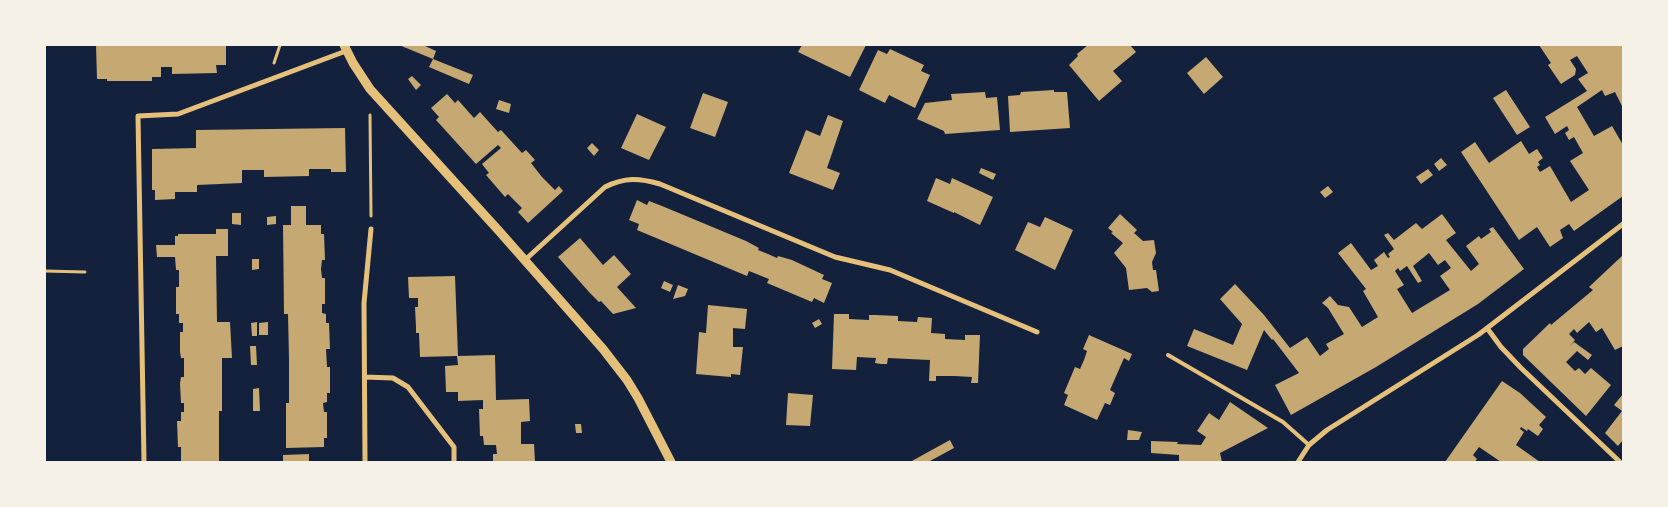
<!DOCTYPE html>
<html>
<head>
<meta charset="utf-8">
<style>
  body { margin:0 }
  #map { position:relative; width:1668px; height:507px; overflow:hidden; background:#14213d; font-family:Quicksand,sans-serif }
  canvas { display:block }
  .frame { position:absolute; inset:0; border:46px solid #f6f1e7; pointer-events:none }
</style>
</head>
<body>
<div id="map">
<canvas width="1668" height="507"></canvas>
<div class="frame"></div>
</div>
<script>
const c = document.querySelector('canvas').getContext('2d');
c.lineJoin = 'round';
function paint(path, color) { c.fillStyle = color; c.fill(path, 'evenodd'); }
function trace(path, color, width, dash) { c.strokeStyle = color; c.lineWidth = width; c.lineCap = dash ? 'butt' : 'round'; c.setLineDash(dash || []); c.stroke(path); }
paint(new Path2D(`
  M96 45H226V65H216L217 73 172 74V67H161V77H152V81H107V79H97Z
  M399 45H423L436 51 433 59Z
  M802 45H866L850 77 798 52Z
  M1088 45H1130L1136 52 1113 71 1122 81 1099 101 1069 65 1078 56 1077 54Z
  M1539 45H1623V108L1615 92 1605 96 1602 90 1577 107 1594 136 1612 126 1623 145V196L1574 231 1569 224 1560 230 1563 238 1550 247 1537 227 1519 240 1461 152 1475 142 1489 163 1521 141 1529 154 1537 149 1543 158 1538 162 1540 165 1537 167 1540 172 1550 166 1571 202 1589 190 1570 161 1583 153 1574 137 1569 140 1565 133 1569 130 1567 126 1555 134 1545 117 1587 91 1578 79 1588 73 1577 56 1570 60 1576 69 1575 75 1561 84 1548 65 1551 63Z
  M890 49 924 65 921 71 930 75 915 108 889 95 885 103 859 90 878 50 887 54Z
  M1206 57 1223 77 1204 94 1187 73Z
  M433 59 473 75 469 84 429 67Z
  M412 76 421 85 416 90 408 79Z
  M1054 90V92H1067L1070 128 1010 132 1008 96 1020 95 1021 92Z
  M1506 90 1530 127 1517 135 1493 98Z
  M985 92 986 98 997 97 1000 130 945 134 944 131 917 119 925 103 952 100 951 94Z
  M703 93 728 102 715 137 690 128Z
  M447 94 455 103 458 100 474 118 480 112 498 132 501 130 522 153 526 150 535 160 531 163 542 177 555 190 559 186 563 191 528 223 518 212 522 208 508 194 505 197 486 175 489 173 482 164 501 148 498 145 476 164 436 120 439 117 431 108Z
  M499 100 511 104 509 113 496 109Z
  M637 114 666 127 649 160 621 148Z
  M828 115 843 121 827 168 840 173 833 190 789 173 806 130 820 136Z
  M345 128 346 172H331V169H309V176L264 177V170H242V183L197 185V192H175V199L155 200V190H152V149L196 148V130Z
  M592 143 599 150 594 156 587 148Z
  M1441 158 1447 165 1439 171 1434 164Z
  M981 168 996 174 993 180 979 173Z
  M1428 169 1433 175 1421 184 1416 177Z
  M936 178 950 184 952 178 993 197 980 225 954 212V213L927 201Z
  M1328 186 1333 192 1325 198 1320 192Z
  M637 200 647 205 649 201 662 206 746 241 759 248 758 250 768 254 777 258 778 256 792 260 824 275 822 279 832 283 824 303 814 298 812 302 767 283 769 279 749 271 747 276 637 230 639 224 629 220Z
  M291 206H306V225H321V234H324L325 260H322L321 269 322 278H325V304H322V313L326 314V323H329L330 349H326L327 367H330V393H327V402L323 403 324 412H327V438H324V447L286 448V403H289V359L288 314H284L283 225H291Z
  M232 213H241V225L232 224Z
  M1120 214 1137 230 1134 233 1143 241 1154 240 1156 253 1152 262 1153 270H1156L1159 291 1152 292 1147 288 1129 290 1126 268 1114 253 1123 243 1111 233 1113 232 1108 228Z
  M1442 214 1456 233 1446 240 1471 271 1479 264 1466 246 1479 236 1481 239 1491 232 1489 229 1493 227 1524 269 1478 304 1376 367 1291 415 1275 385 1299 373 1273 339 1272 340 1264 330 1247 370 1187 346 1194 329 1233 345 1242 324 1220 299 1235 284 1264 315 1290 348 1307 337 1320 356 1329 349 1326 344 1344 334 1328 308 1322 303 1330 296 1338 305 1349 307 1362 327 1378 317 1363 291 1366 289 1338 253 1351 243 1371 270 1378 266 1374 260 1384 252 1388 258 1390 257 1388 254 1394 249 1384 235 1388 233 1394 240 1416 223 1422 229ZM1429 253 1438 265 1445 260 1451 268 1440 276 1450 290 1412 313 1397 289 1404 285 1395 271 1398 268 1400 271 1407 266 1418 283 1422 281 1413 266Z
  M276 216V224L267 225V217Z
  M1045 217 1073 230 1055 270 1015 250 1028 222 1040 227Z
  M216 229H228V256H216L217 322H230L232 358H222V411H219V462H181V447H178L177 421H181V412H184V403H181L180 383 181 377H184V358H181L180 352V332H183V323H179V314H176V287H179V270H176L175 257H157L156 245H175V236H178V234H216Z
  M580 238 603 265 614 255 631 274 617 287 636 308 613 314 601 301 599 302 589 292 558 257Z
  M1623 255V346L1615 350 1602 328 1596 332 1589 322 1577 333 1574 329 1569 334 1575 340 1570 346 1574 342 1592 355 1588 360 1577 351 1566 362 1575 371 1579 368 1585 374 1591 368 1611 385 1586 416 1523 355V349L1550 323 1551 325 1593 290 1589 287Z
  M252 259H259V269L252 270Z
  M455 276 458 356 495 355 496 400 529 399 530 421 521 422V444H534L535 462H493V454H497L496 445H484L483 436H480L479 409H483V400L458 401V392H446L445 366 458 365 457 356 420 357 419 333H416V327L415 307H418V298H409L408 277Z
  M664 281 673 285 670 292 661 288Z
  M678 285 688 289 685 296 673 299Z
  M708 305 747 309 745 329 733 328V347H743L740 375 731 374V377L696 374 699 332 706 333Z
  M834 314H849V319L869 320V315H876L898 316V321L917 322 918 317 932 318 931 333 945 334V339L965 340V335H980L978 383H971L972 377 954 376H936V381H929L930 360 888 358 887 364H881L875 363 876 358 857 357 856 370 832 369Z
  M819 319 822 324 815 328 812 323Z
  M257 322V336H252L251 323Z
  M268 322V335H259V323Z
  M1089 335 1132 354 1129 361 1124 358 1110 390 1115 393 1110 405 1105 403 1097 420 1064 405 1068 395 1064 393 1075 367 1080 369 1084 360 1087 351 1083 349Z
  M250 346H256L257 365H251Z
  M1502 381 1520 393 1546 417 1539 425 1543 429 1538 436 1528 429 1527 431 1521 427 1520 429 1524 432 1516 445 1540 462H1501L1479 447 1473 455 1477 459 1475 462H1445Z
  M259 388 260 411H253V389Z
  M788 393 813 395 810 426 786 425Z
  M1623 394V440L1618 446 1605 433 1622 411 1614 405Z
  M1230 402 1268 428 1220 453 1222 462H1179V455L1151 453V441L1178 442 1177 444 1201 445 1206 437 1197 431 1209 413 1219 420Z
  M575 424H581L582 433H576Z
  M1128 430 1142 432 1139 440H1127Z
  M950 440 954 448 930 461 910 462Z
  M309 454V462H283V455Z`), '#c6a872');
trace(new Path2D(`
  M274 63 280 45
  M370 115 371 216
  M45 271 85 272`), '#e5c07b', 3);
trace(new Path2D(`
  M1168 355 1283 422 1309 445`), '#e5c07b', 4);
trace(new Path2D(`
  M525 260 605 187C625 177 639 178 660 184L835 257 890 270 1037 332
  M1487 328 1501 347 1521 368 1620 462
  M365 377 393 378 408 387 454 447V462
  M144 462 138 116 178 114 346 51
  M365 462 364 303 371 229
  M1298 462 1309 445 1327 430 1478 335 1623 224`), '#e5c07b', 5);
trace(new Path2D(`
  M344 45 353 63 370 89 499 231 603 349 627 380 638 398 671 462`), '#e5c07b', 9);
</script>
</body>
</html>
